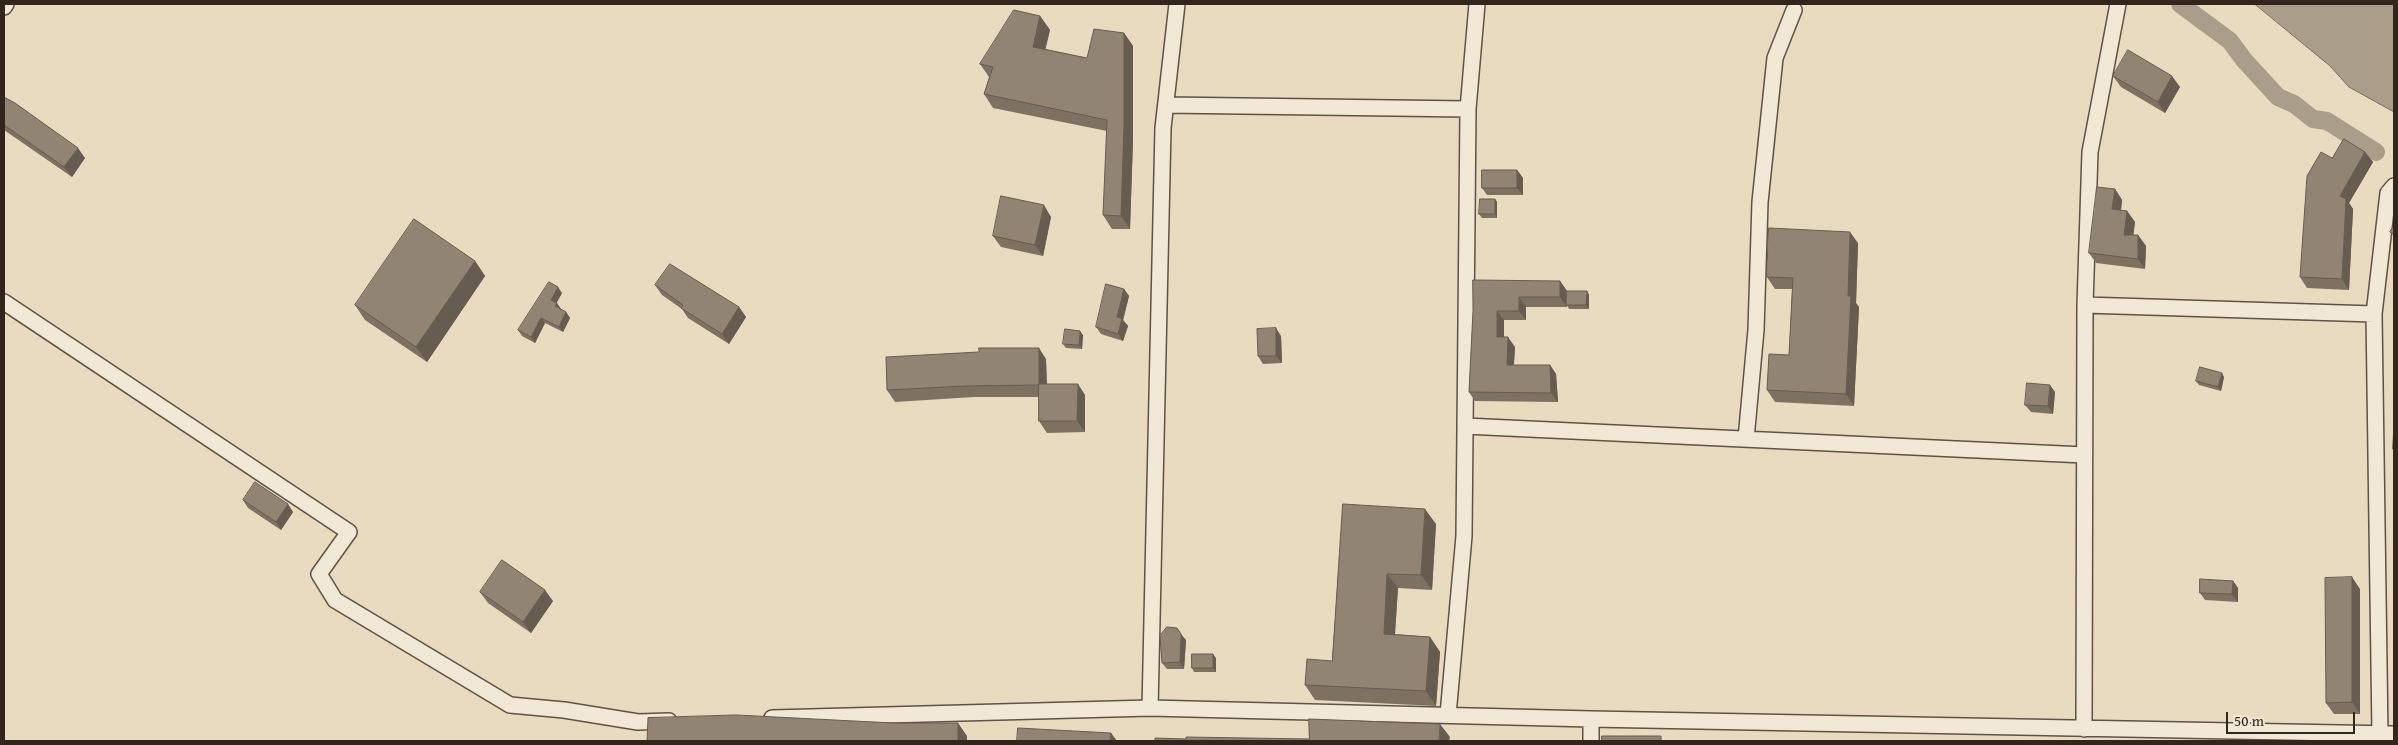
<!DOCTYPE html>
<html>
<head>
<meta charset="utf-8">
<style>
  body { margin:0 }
  #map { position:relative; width:2398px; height:745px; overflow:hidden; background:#e9dbc0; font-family:"Gentium Book Plus",serif }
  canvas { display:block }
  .frame { position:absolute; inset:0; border:5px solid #31251d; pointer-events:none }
  .scale { position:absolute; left:2226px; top:712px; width:129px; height:22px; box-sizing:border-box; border:2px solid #31251d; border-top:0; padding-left:6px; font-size:15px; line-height:18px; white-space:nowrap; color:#31251d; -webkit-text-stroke:4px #f1e8d6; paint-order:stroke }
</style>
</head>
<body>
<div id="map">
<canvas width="2398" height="745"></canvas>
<div class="frame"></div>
<div class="scale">50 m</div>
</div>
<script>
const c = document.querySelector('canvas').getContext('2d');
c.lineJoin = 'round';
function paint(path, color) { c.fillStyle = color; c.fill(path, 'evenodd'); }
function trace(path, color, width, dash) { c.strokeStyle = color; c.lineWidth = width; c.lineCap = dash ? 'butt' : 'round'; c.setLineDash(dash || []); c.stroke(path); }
const water = new Path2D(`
  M2255 4H2394V112L2349 87 2330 66Z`);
paint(water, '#aa9d89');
trace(water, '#7a6d5e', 1);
trace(new Path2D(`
  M2180 4 2230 41 2244 60 2278 97 2294 104 2313 119 2327 121 2376 152`), '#aa9d89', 18);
const minor = new Path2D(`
  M4 7 6 4
  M1166 105 1468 109 1477 4
  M4 302 349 532 319 574 335 600 510 705 564 710 638 722 669 721
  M2085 305 2374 314
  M1465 426 2084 455
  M1746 439 1756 330 1760 202 1775 58 1794 10
  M1150 708 1591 719 2394 734
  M1448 715 1464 536 1468 109
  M772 718 1150 708 1163 128 1177 4
  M1591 719V741
  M2084 729 2085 305 2090 152 2118 4
  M2380 735 2374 314 2388 193 2394 186`);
trace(minor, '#5f5246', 18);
trace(minor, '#f1e8d6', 15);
paint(new Path2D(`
  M1040 16 1050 30 1045 49 1087 58 1124 33 1133 46V139L1130 229H1112L1103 215 1107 131 993 108 984 94 989 77 980 64Z
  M2113 76 2180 87 2165 113 2121 87Z
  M4 97 85 158 72 177 4 130Z
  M2365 152 2373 162 2349 203 2353 209 2349 290 2307 288 2300 277 2332 158Z
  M1517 170 1523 178V195H1487L1482 188Z
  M2115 189 2122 200 2121 210 2127 211 2135 222 2133 235H2138L2146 246 2145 269 2096 263 2089 253Z
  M1495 199 1497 202V218H1482L1479 214Z
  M1051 217 1043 256 1001 247 993 236Z
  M1858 243 1856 303 1859 307 1854 406 1775 402 1767 390 1789 355 1792 289H1775L1767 277Z
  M475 261 485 276 427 362 365 320 355 305Z
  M1560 281 1567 291H1587L1589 295V309H1569L1567 305V307H1526V320H1504V337L1515 347 1514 365H1550L1556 374 1558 402 1475 401 1469 392 1473 311Z
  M655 285 739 307 746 317 729 344 688 318 682 309 662 295Z
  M1124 289 1129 296 1123 320 1128 326 1123 341 1101 334 1096 327Z
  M562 293 556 303 561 309 566 312 570 318 563 332 545 323 535 343 522 336 518 330Z
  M1083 335 1082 349 1066 348 1063 344Z
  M1281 336 1282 363 1263 364 1258 356Z
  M1046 359 1047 384 1085 395V432L1047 433 1039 421V397H974L895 402 887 390Z
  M2224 377 2221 391 2199 385 2196 381Z
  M2055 392 2053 414 2031 412 2025 405Z
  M243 500 293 512 281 530 248 508Z
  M1343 504 1436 524 1432 590 1398 588 1395 634 1430 637 1440 652 1436 706 1315 700 1305 685 1332 661Z
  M2233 581 2238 588V602L2205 600 2200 593Z
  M2360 589V714H2334L2326 703Z
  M480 592 553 601 531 633 488 603Z
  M1186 640 1184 669H1167L1162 663Z
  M1216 658V672H1194L1192 668Z`), '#7d7262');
paint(new Path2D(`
  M1040 16 1050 30 1043 60 1033 47Z
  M1124 33 1133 46V139L1130 229 1121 216Z
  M2172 76 2180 87 2165 113 2158 102Z
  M78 148 85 158 72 177 64 167Z
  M2365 152 2373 162 2349 203 2353 209 2349 290 2342 279 2340 196Z
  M1517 170 1523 178V195L1517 188Z
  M2115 189 2122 200 2120 219 2112 209Z
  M1495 199 1497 202V218L1495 214Z
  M1044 205 1051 217 1043 256 1035 245Z
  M2127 211 2135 222 2132 246 2124 235Z
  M1850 232 1858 243 1856 303 1859 307 1854 406 1846 394 1848 296Z
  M2138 235 2146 246 2145 269 2138 259Z
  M475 261 485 276 427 362 416 347Z
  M1560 281 1567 291V307L1560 297Z
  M558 287 562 293 555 306 551 300Z
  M1124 289 1129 296 1123 320 1128 326 1123 341 1118 334 1117 317Z
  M1587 291 1589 295V309L1586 305Z
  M1519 297 1526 307V320L1519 311Z
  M557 303 561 309 555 306Z
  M739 307 746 317 729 344 722 334Z
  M1497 311 1504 320V346L1497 337Z
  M566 312 570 318 563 332 559 327Z
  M541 318 545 323 535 343 531 337Z
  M1276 328 1281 336 1282 363 1276 356Z
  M1080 331 1083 335 1082 349 1079 345Z
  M1508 337 1515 347 1513 375 1507 365Z
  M1039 348 1046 359 1047 397 1039 385Z
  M1550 365 1556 374 1558 402 1551 393Z
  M2222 373 2224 377 2221 391 2218 387Z
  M1078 384 1085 395V432L1077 421Z
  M2050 385 2055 392 2053 414 2048 406Z
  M288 504 293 512 281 530 276 522Z
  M1425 509 1436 524 1432 590 1421 575Z
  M1387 574 1398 588 1394 648 1384 634Z
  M2352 577 2360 589V714L2352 702Z
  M2233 581 2238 588V602L2232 594Z
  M545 590 553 601 531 633 523 622Z
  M1181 634 1186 640 1184 669 1180 662Z
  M1430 637 1440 652 1436 706 1426 691Z
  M1213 654 1216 658V672L1213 668Z
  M958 723 967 736V741H958Z
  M1440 724 1450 737 1449 741H1439Z
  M1111 733 1117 741H1110Z`), '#665c50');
const building = new Path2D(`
  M1014 10 1040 16 1033 47 1087 58 1094 29 1124 33V126L1121 216 1103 215 1107 120 984 94 993 67 980 64Z
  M2128 50 2172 76 2158 102 2113 76Z
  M4 97 15 103 78 148 64 167 4 125Z
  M2344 139 2365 152 2340 196 2346 199 2342 279 2300 277 2307 176 2321 152 2332 158Z
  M1482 170H1517V188H1482Z
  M2097 187 2115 189 2112 209 2127 211 2124 235H2138V259L2089 253Z
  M1001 196 1044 205 1035 245 993 236Z
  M1480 199H1495V214H1479Z
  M414 219 475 261 416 347 355 305Z
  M2394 226V235L2390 232Z
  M1769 228 1850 232 1848 296H1851L1846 394 1767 390 1769 354 1789 355 1793 278 1767 277Z
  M670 264 739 307 722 334 681 308 683 305 655 285Z
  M1473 280 1560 281V297H1519V311H1497V337H1508L1507 365H1550L1551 393 1469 392 1473 311Z
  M549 282 558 287 551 300 557 303 555 306 566 312 559 327 541 318 531 337 518 330Z
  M1106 284 1124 289 1117 317 1122 319 1118 334 1096 327Z
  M1567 291H1587L1586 305H1566Z
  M1276 328V356H1258L1257 329Z
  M1065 329 1080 331 1079 345 1063 344Z
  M979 348H1039V385L966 386 887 390 886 357 979 352Z
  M2200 367 2222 373 2218 387 2196 381Z
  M2027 383 2050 385 2048 406 2025 405Z
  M1039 384H1078L1077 421H1039Z
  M2394 426V449H2393Z
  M255 482 288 504 276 522 243 500Z
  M1343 504 1425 509 1421 575 1387 574 1384 634 1430 637 1426 691 1305 685 1307 659 1332 661Z
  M502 560 545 590 523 622 480 592Z
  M2352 577V702L2326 703 2325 578Z
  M2200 579 2233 581 2232 594 2200 593Z
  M1167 627 1177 628 1181 634 1180 662 1162 663 1160 636Z
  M1192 654H1213V668H1192Z
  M736 715 893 723H958V741H647L648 718Z
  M1309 719 1440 724 1439 741H1155V738L1186 739V737L1309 739Z
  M1018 728 1111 733 1110 741H1017Z
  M1602 736H1661V741H1602Z`);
paint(building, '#918472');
trace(building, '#665c50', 1);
</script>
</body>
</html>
